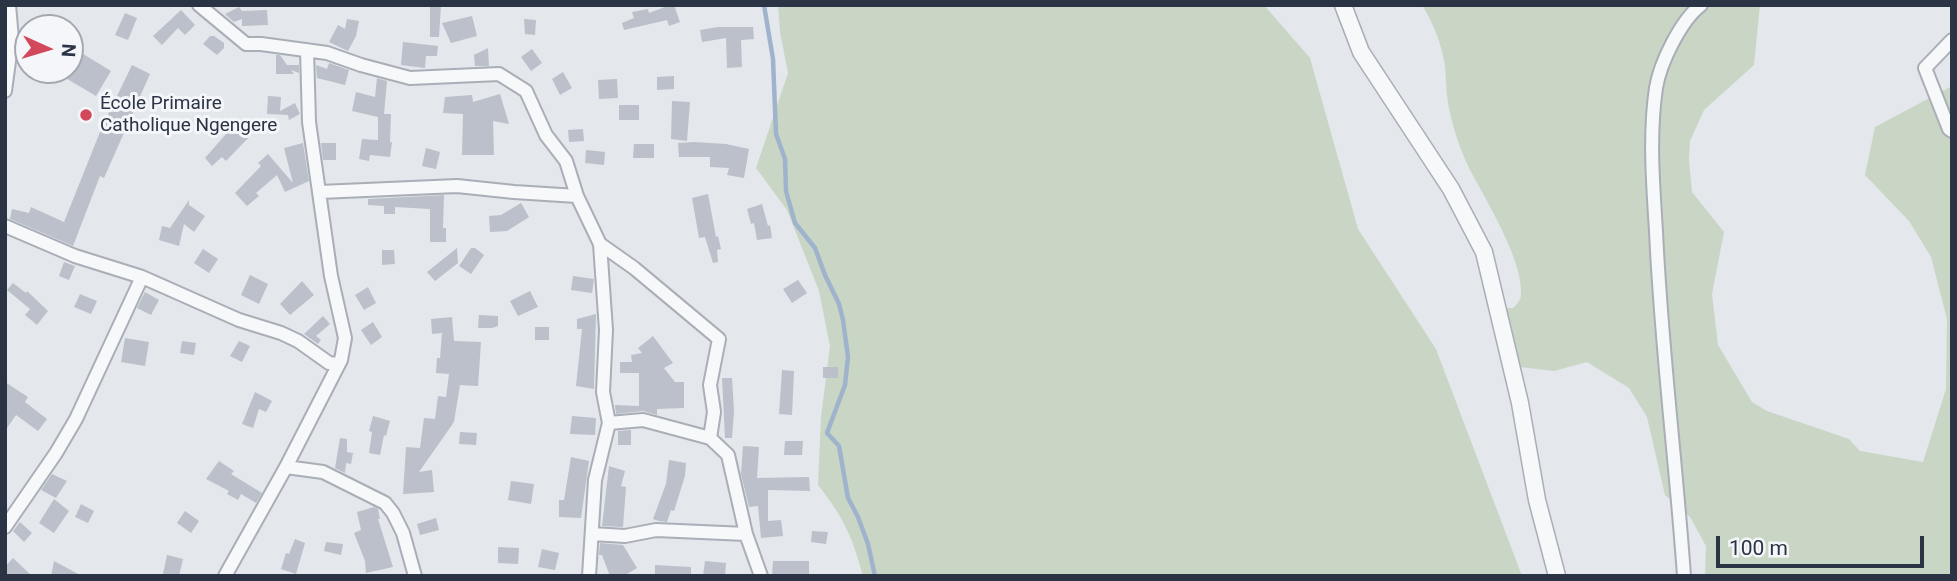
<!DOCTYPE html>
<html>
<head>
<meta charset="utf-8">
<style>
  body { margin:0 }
  #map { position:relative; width:1957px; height:581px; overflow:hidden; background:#e4e7ec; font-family:Roboto,sans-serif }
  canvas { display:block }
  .frame { position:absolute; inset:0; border:7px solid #2b3445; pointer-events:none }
  .north { position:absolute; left:14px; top:14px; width:70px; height:70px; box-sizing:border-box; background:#f4f6f9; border:2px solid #a4a8b1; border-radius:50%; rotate:94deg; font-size:19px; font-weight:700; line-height:28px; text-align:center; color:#2b3445 }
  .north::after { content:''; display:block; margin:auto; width:24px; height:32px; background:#d1495b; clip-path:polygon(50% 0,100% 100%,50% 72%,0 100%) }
  .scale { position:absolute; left:1716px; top:536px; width:208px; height:32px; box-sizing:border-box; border:4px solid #2b3445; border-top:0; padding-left:9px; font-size:21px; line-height:24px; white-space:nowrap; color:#2b3445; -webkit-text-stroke:5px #f4f6f9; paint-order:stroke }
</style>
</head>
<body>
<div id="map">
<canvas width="1957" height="581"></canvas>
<div class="frame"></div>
<div class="north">N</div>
<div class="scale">100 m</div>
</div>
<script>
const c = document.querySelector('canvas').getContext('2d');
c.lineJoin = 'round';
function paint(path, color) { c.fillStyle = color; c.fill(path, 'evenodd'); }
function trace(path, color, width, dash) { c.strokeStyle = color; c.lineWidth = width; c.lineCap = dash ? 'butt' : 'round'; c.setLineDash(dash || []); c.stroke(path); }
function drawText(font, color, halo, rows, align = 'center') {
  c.font = font + ' Roboto,sans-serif'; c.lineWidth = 6; c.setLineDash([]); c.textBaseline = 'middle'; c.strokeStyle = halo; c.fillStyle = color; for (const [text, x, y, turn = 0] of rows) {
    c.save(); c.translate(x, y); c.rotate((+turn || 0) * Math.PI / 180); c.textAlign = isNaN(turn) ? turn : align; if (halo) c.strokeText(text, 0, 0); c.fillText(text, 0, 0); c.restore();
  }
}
paint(new Path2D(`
  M778 5H1264L1310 58 1358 229 1436 349 1522 576H863C852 536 844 518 818 485L821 417 830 346 819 291 787 210 756 168 788 73 780 32Z
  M1422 5H1760L1754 65 1704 110 1690 141 1689 159 1692 192 1724 232 1712 294 1718 345 1752 402 1767 411 1849 439 1860 451 1923 462 1946 389 1947 319 1931 257 1909 221 1865 175 1875 127 1952 86V576H1705L1706 546 1690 517 1665 495 1647 417 1629 388 1587 362 1554 371 1520 367 1504 308H1513C1517 304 1521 300 1521 294 1523 260 1486 200 1470 170 1460 150 1452 125 1448 103 1446 91 1446 78 1445 66 1442 45 1433 22 1422 5Z`), '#c9d6c5');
trace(new Path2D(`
  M764 5 773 59 776 134 785 159 786 191 795 223 815 248 825 275 839 304 843 320 848 357 845 385 827 433 839 446 848 498 858 517 868 544 875 576`), '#9fb4cc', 4.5);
paint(new Path2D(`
  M430 5H441L439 37H430Z
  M670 5H674L680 22 669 26 667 20 624 30 622 23 634 18 632 12 648 9 649 13Z
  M239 7 242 11 267 10 268 25 242 26V19L234 22 225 14Z
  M181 10 195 25 185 35 178 28 162 45 153 36Z
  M125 13 137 18 128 40 115 35Z
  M472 16 477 36 451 43 442 23Z
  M347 19 359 21 356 36 348 51 329 42 338 25 345 29Z
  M524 19 536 20 535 35 525 34Z
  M718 27H753L754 39 741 40 742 67 727 68 726 38 702 42 700 30Z
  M210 36H214L224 43V48L217 55 203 44Z
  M403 42 438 46 437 56H426L425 68 401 65Z
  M70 46 111 71 96 96 52 70H70Z
  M488 48 489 66H475L474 55Z
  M532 49 542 63 531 71 521 57Z
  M276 55H280L287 65H299V73L291 70 294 74H276Z
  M329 63 349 70 345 85 317 78 316 65 327 69Z
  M132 65 150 74 104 178 100 176 73 246 10 219 12 209 29 213 31 207 64 222 102 127Z
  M563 72 572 88 560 95 552 79Z
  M674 76V89L657 90V77Z
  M377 78 387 81 384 114H391L390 142H392L390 157 370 155 369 161 359 159 362 139 378 140V117L352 111 356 92 375 97Z
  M617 79 618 98 599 99 598 80Z
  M500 94 509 124 493 121 494 155H462L463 114 443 113 445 97 472 95 473 102Z
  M268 96 281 97 280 111 295 103 300 114 289 120 288 115 267 114Z
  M672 101 690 102 687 141 671 139Z
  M619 105H639V120H619Z
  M242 121 252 134 226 161 222 157 212 166 205 158 226 134Z
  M583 129 584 141 569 142 568 130Z
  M694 142 726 144 749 149 744 178 727 175 729 168 710 167V157H679L678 143Z
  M303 143 309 181 285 192 277 175 256 193 259 196 247 206 235 193 261 166 258 163 268 154 293 183 284 148Z
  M321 143H336V160H323Z
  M634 144H654V158H633Z
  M426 148 440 152 436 169 422 166Z
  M586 150 605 152 604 165 585 163Z
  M708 194 716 237 718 236 721 249 717 250 718 262 713 263 705 237 699 238 692 198Z
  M444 195 443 228H446V242H430V209L395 207V214H384V206L368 205V199Z
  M189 200V205L205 216 194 232 184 224 179 246 159 240 162 226 170 228Z
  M521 203 529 217 507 231 490 232 489 216 501 215Z
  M762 204 768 226 770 225 772 238 757 240 754 223 751 224 747 209Z
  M457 248 458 263 435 281 427 272Z
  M471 248H475L484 255 471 274 459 266Z
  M203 249 218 259 209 273 194 263Z
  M382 250H394L395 264 382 265Z
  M64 262 75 266 69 280 59 276Z
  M250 275 268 284 259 304 241 295Z
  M573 276 594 279 592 293 571 290Z
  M798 280 807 293 792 303 783 289Z
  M302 281 314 295 290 315 280 304Z
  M13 283 26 293 27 291 48 311 37 325 25 315 30 309 7 290Z
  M368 287 376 303 364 310 355 295Z
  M530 291 538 307 518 316 510 301Z
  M145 292 159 300 151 315 137 308Z
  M80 294 97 301 91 314 74 307Z
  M596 314 594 389 576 386 582 329H577V319Z
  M479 315 498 316V326L492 328H478Z
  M323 316 330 324 316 336 321 340 318 344 304 334Z
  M452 317 454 341 481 342 478 386 460 385 454 422 419 472 432 470 434 492 403 494 406 447 420 448 424 418 435 419 438 396 446 397 449 374 436 373 437 358H440L442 333 432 334 431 319Z
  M373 322 382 337 371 345 361 330Z
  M535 327H549V340H535Z
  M653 336 673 363 664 368 675 382H684V408L657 409V415L643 411 616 414 615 405 639 406V373H620V362H632L631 355 642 353 638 348Z
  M125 338 149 342 145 366 121 362Z
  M182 341 196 343 194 355 180 353Z
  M239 341 250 346 242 362 230 356Z
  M823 367H838V378H823Z
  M782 370 794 371 792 415 779 414Z
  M722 378H732L734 411 732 438H725Z
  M5 382 28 397 25 402 47 419 38 431 16 415 5 431Z
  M255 392 272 401 266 412 259 409 253 428 242 424Z
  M373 416 390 421 386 436 384 435 380 455 369 453 372 432 369 431Z
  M572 416 596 418 595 435 570 434Z
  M631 430V445H618V431Z
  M460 432 477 433 476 445 459 444Z
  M340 438 347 439V452L353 453 351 464 346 463 345 473 335 468Z
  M785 441H803L802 455H784Z
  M743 446 759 447 757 478 809 477 810 491 768 490V521L781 520 783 536 761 538 758 506 749 507 741 474Z
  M571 457 589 461 581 518 559 517V500H564Z
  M669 460 686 463 685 476 674 511 671 510 667 522 659 521 653 519 666 484Z
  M219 461 234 471 231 474 262 493 256 503 241 494 238 500 227 494 229 491 206 479Z
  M609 466 625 471 621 486 626 487 623 527 602 526Z
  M52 474 67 481 56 498 41 490Z
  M511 481 534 484 531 504 508 500Z
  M54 499 69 511 54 533 39 523Z
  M81 504 94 511 88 523 75 517Z
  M374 507 378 509 380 519H378L393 567 366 573 365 561 354 533 361 530 357 512Z
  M185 511 199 521 191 533 177 523Z
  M436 518 439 530 420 535 417 524Z
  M20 522 32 533 24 542 13 531Z
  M812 531 828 532 826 544 811 542Z
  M295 539 305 543 296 574 281 569 286 553 289 554Z
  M326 542 343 544 341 555 324 551Z
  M600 543 623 545 637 568 624 576H610L602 555H599Z
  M498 547 519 548 518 564 498 563Z
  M542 549 559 553 555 570 538 567Z
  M167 555 183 559 179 576 163 574Z
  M13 558 32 576H5V567Z
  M54 561 82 576H51Z
  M705 561 726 563 725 576H703Z
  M773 561H809V576H772Z
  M655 565 691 567V576H655Z`), '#bbc0ca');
const minor = new Path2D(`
  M199 5 246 44H261L327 53 361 65 410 78 499 74 526 91 546 135 566 161 577 196 600 244 634 268 719 339 710 385 714 412 710 438 728 455 746 534 761 576
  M1952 40 1925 68 1949 129 1952 131
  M5 91 12 39 9 5
  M320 192 457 186 514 192 577 196
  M5 226 75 256 142 277 239 320 281 333 298 341 329 363 338 364
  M609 423 643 420 710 438
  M286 467 323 472 385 503 393 513 403 533 415 576
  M5 527 56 453 76 419 142 277
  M592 534 625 536 656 530 746 534
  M225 576 286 467 341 360 345 338 331 276 309 122 307 50
  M589 576 595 480 609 423 603 392 606 330 600 244
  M1684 576C1676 461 1661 346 1656 231 1653 184 1649 135 1656 88 1660 63 1681 20 1701 5`);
const tertiary = new Path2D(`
  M1343 5 1361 52 1451 189 1484 252 1520 403 1537 500 1557 576`);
trace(minor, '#a9aeb7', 16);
trace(tertiary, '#a9aeb7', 19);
trace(minor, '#f7f8fa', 12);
trace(tertiary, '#f7f8fa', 16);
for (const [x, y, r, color] of [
  [86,115,7,"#d1495b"]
]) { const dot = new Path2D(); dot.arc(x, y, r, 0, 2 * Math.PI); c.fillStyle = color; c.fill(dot); trace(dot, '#f4f6f9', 2.5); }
drawText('19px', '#2b3445', '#f4f6f9', [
  ["École Primaire",100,104],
  ["Catholique Ngengere",100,126]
], 'left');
</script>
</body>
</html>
